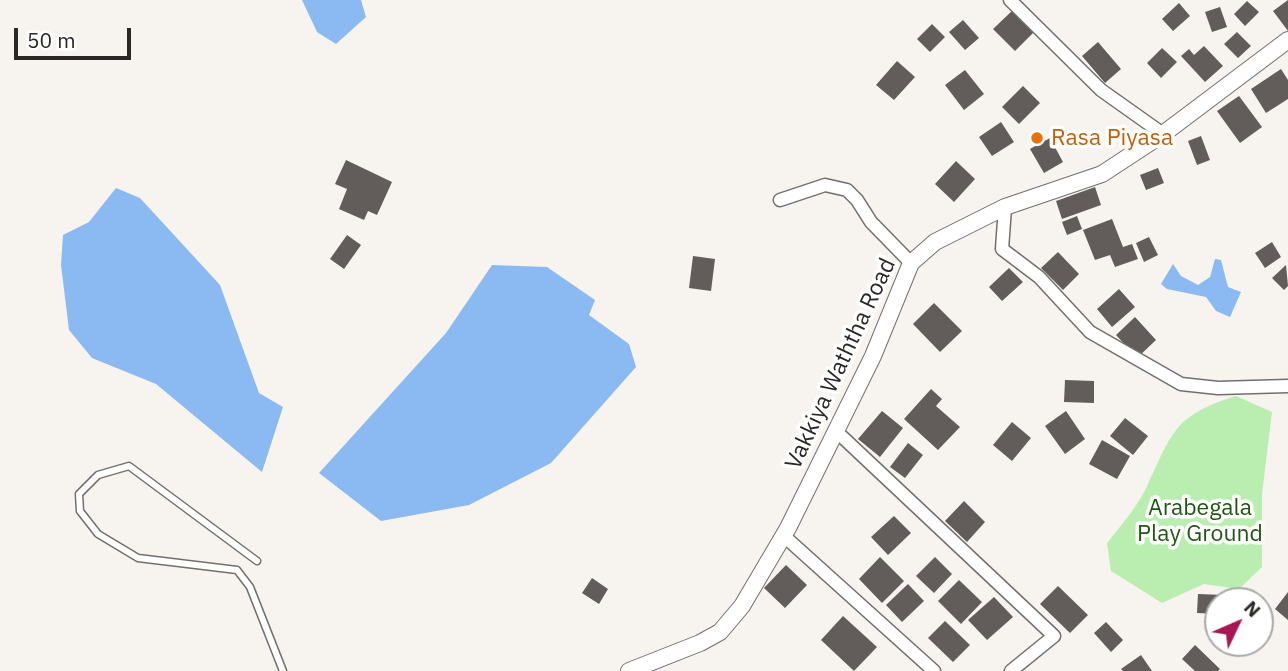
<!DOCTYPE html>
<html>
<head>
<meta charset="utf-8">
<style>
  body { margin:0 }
  #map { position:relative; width:1288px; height:671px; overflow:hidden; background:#f7f3ee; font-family:"IBM Plex Sans",sans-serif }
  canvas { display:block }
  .north { position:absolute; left:1204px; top:587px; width:70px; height:70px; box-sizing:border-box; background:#fff; border:2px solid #a9a9a8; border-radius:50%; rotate:46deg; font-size:19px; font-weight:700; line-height:28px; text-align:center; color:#292826 }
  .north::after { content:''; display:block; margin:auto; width:24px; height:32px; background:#a81753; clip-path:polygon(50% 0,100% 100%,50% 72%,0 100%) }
  .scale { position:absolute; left:14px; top:28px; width:117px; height:32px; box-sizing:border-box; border:4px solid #292826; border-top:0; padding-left:9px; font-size:21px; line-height:24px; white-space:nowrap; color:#292826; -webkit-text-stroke:5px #fff; paint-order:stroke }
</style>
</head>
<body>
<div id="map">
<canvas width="1288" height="671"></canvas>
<div class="north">N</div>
<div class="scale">50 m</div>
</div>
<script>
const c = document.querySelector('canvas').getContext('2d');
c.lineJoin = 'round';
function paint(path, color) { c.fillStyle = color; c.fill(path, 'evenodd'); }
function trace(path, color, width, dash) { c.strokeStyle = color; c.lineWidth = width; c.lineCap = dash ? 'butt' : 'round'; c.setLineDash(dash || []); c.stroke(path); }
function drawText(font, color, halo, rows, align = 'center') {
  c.font = font + ' "IBM Plex Sans",sans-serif'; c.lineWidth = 7; c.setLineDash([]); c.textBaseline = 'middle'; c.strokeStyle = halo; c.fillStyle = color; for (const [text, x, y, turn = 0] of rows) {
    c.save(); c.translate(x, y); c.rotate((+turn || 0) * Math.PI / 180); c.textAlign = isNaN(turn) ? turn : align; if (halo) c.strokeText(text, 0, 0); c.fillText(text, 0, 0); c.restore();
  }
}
paint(new Path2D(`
  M1236 396 1272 412 1262 494V567L1239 589 1204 584 1162 603 1111 571 1107 543C1121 525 1139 505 1148 484 1173 431 1175 415 1236 396Z`), '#baeeb1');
paint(new Path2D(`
  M302 0H361L366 17 336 44 317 32Z
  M116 188 140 198 220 285 259 393 283 407 262 472 156 384 92 358 69 330 61 265 63 235 89 222Z
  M1215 259 1221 260 1228 287 1241 292 1230 317 1216 311 1206 297 1167 289 1161 284 1173 264 1181 276 1198 285 1210 277Z
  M492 265 547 267 595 300 589 315 629 344 636 367 551 463 469 505 381 521 319 473 446 333Z`), '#8abaf1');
paint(new Path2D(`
  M1288 0V31L1273 11Z
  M1247 1 1259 12 1245 26 1234 14Z
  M1179 3 1190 16 1173 31 1162 19Z
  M1220 7 1227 27 1212 32 1205 12Z
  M1013 10 1035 31 1015 51 993 29Z
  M963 20 979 38 965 50 949 32Z
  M932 24 945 37 930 52 917 39Z
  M1237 32 1251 46 1238 58 1224 44Z
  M1098 42 1121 69 1105 83 1082 56Z
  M1204 46 1223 66 1205 82 1181 56 1189 49 1194 55Z
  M1162 48 1177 62 1161 78 1147 63Z
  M897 61 915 77 894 100 876 85Z
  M1281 69 1288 80V99L1266 113 1251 89Z
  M965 70 984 94 964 110 945 85Z
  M1023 86 1040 103 1019 124 1002 107Z
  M1239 96 1262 127 1240 143 1217 111Z
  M1001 122 1014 142 992 156 979 137Z
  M1201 136 1210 160 1197 165 1188 141Z
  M1050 138 1063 162 1044 173 1030 149Z
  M346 160 392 182 377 215 368 211 364 220 339 209 347 189 335 184Z
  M956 161 975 179 954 202 935 184Z
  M1158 168 1164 183 1146 190 1140 175Z
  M1095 187 1101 205 1062 219 1056 201Z
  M1077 216 1082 229 1067 235 1062 222Z
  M1112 219 1123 247 1132 244 1138 259 1115 267 1110 255 1095 260 1083 230Z
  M347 235 361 245 344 269 330 259Z
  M1149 237 1158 255 1144 262 1136 243Z
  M1272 242 1281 257 1265 268 1255 253Z
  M1058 252 1079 274 1063 290 1041 268Z
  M693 256 715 259 711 291 689 288Z
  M1286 265 1288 286 1284 290 1272 278Z
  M1009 268 1023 282 1002 301 989 287Z
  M1119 289 1135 307 1112 327 1097 309Z
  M934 303 962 331 940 352 913 324Z
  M1135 317 1156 340 1137 358 1116 335Z
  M1065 380 1094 381V403L1064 402Z
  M931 389 942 399 936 406 960 427 938 450 904 419Z
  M882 411 903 428 880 457 858 439Z
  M1066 411 1085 439 1065 454 1045 426Z
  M1125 418 1148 436 1133 455 1110 436Z
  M1012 422 1031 438 1012 461 993 445Z
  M1102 440 1130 456 1117 479 1089 464Z
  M908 443 923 455 905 478 890 467Z
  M964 501 985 522 967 542 945 521Z
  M894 516 911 533 888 555 871 537Z
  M880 557 904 581 882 603 859 579Z
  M935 557 952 574 934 593 916 576Z
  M786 565 807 585 785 608 764 588Z
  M592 578 608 589 599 604 582 593Z
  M959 580 982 602 961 624 938 601Z
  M908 584 924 601 902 622 886 605Z
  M1058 586 1088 615 1070 633 1040 604Z
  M1288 592V620L1275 609Z
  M1198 594 1224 595 1223 601H1218V614L1197 613Z
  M994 597 1013 617 987 640 968 620Z
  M843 616 877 647 854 671 821 640Z
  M945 621 970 645 953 662 928 638Z
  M1106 622 1123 640 1111 652 1094 633Z
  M1195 645 1220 669 1218 671H1195L1182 659Z
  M1141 655 1152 671H1123L1121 669Z`), '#625c5b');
const service = new Path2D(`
  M257 561 129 466 98 475 79 494 80 511 98 534 138 558 237 570 250 587 283 671`);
const minor = new Path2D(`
  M1010 0 1101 90 1163 134
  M780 200 825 185 847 190 857 200 871 222 911 263
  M1005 207 1002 249 1039 277 1090 332 1181 384 1218 388 1288 386
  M836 431 1054 636 1011 671
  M784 536 934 671`);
const tertiary = new Path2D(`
  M629 671 700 643 720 632 742 606 788 528 873 356 911 263 935 242 1005 207 1102 174 1163 134 1288 40`);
trace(service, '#73706b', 9);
trace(minor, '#73706b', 15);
trace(tertiary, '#73706b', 18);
trace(service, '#fff', 6);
trace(minor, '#fff', 12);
trace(tertiary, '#fff', 16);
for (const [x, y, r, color] of [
  [1037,138,7,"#e8710a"]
]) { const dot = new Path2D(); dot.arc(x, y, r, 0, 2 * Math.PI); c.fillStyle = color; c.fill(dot); trace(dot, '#fff', 2.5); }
drawText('23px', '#c56008', '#fff', [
  ["Rasa Piyasa",1051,138]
], 'left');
drawText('23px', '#292826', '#fff', [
  ["Vakkiya Waththa Road",841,364,-65]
]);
drawText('23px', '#1d5710', '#fff', [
  ["Arabegala",1200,508],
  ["Play Ground",1200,534]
]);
</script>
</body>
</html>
